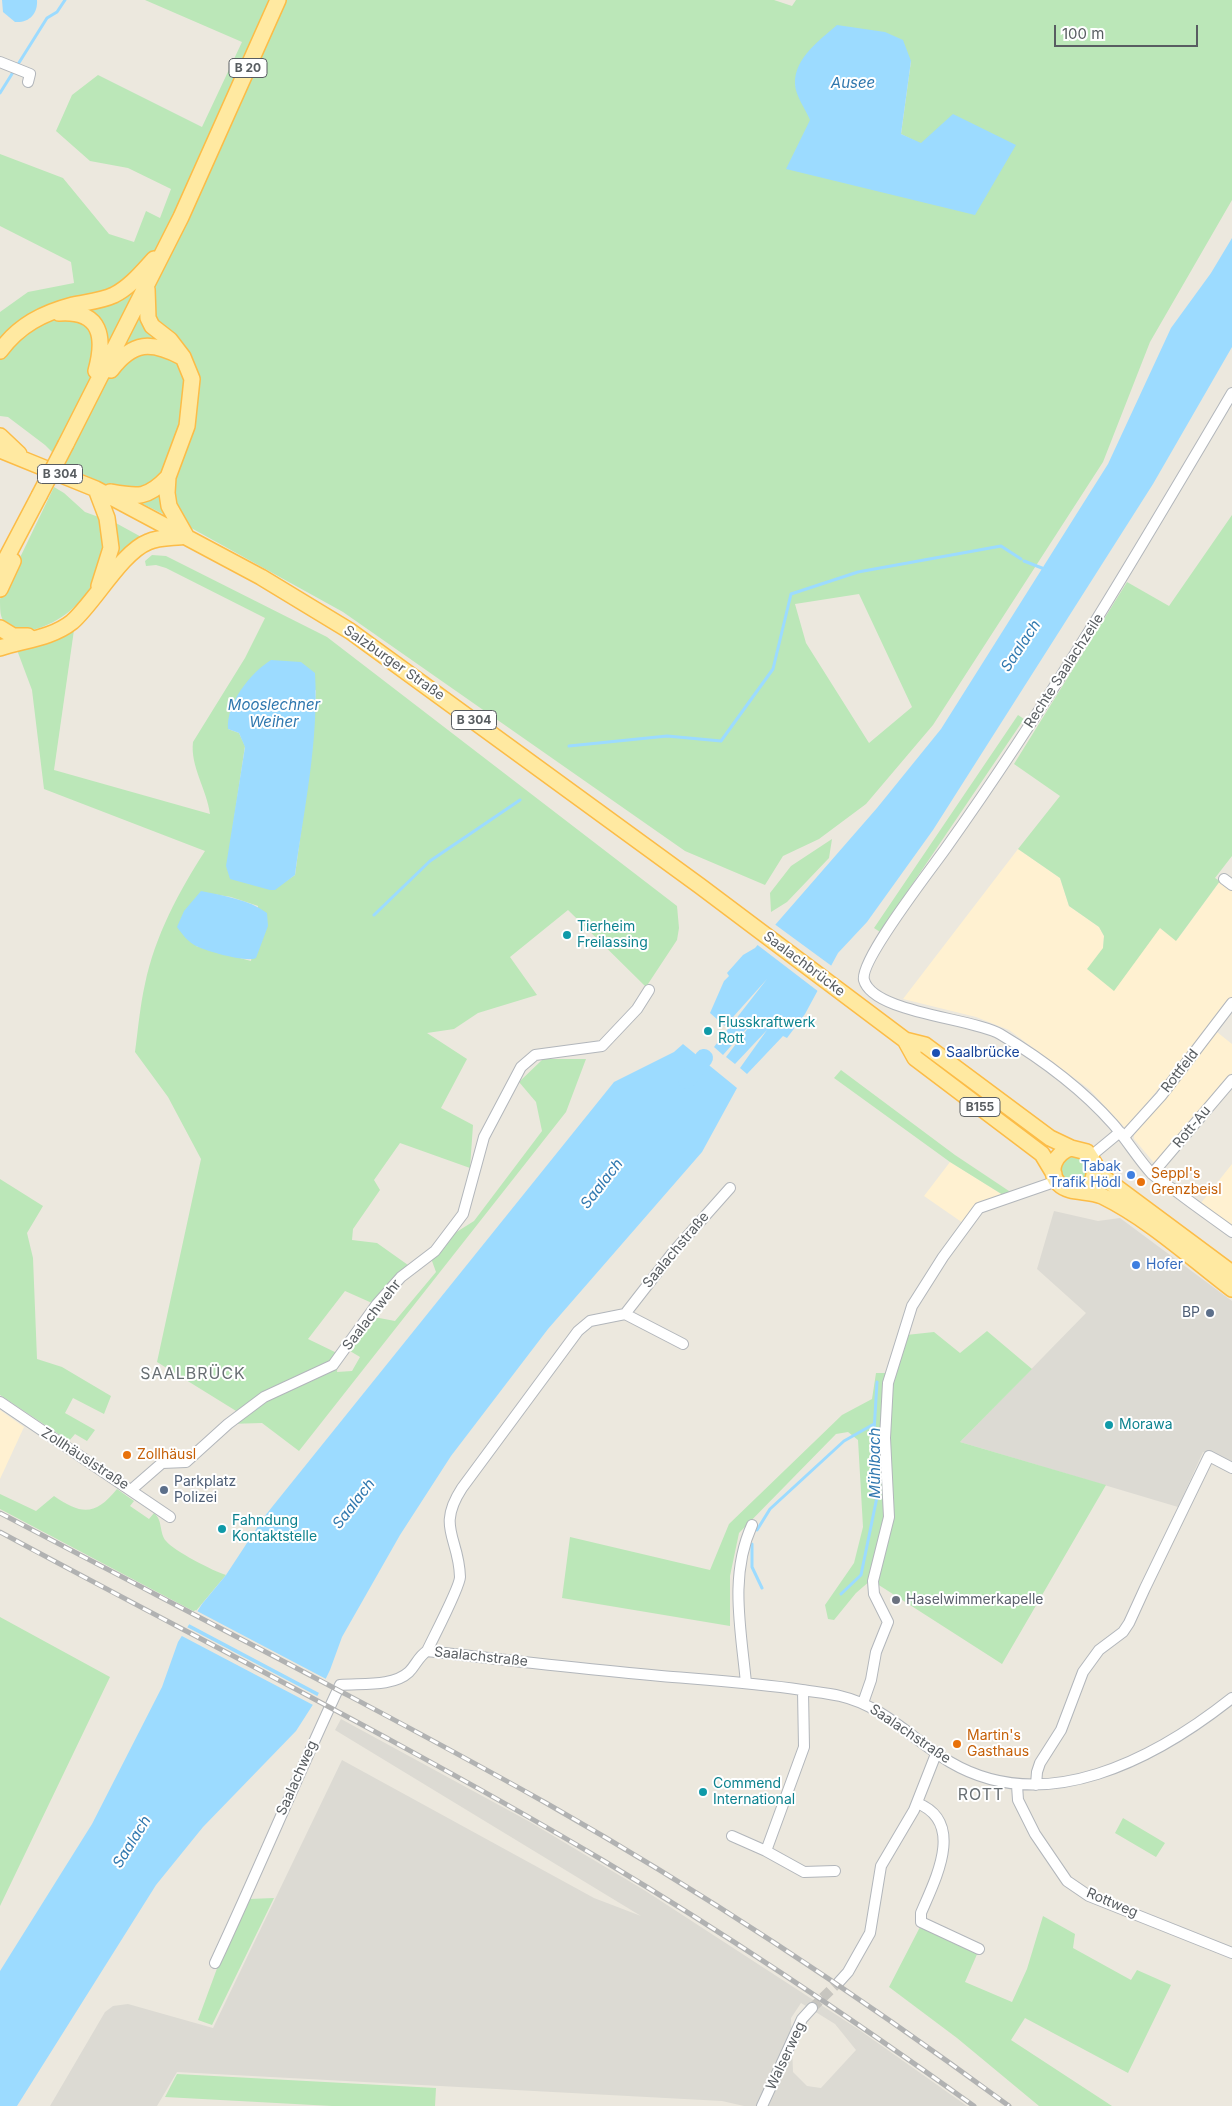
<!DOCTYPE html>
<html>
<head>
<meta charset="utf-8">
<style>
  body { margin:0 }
  #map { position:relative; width:1232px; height:2106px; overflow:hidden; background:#ece8de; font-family:Inter,sans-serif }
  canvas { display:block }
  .scale { position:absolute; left:1054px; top:25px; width:144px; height:22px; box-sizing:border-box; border:2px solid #585d61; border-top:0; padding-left:6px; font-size:15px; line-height:18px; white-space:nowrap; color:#585d61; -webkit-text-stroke:4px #fff; paint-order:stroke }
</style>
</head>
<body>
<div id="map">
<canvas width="1232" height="2106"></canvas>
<div class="scale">100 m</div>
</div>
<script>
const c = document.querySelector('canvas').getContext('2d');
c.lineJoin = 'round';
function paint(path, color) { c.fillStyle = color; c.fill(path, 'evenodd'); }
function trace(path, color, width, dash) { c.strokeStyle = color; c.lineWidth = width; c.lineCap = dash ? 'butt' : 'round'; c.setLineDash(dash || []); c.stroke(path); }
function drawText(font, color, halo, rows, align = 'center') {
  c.font = font + ' Inter,sans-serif'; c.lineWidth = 4; c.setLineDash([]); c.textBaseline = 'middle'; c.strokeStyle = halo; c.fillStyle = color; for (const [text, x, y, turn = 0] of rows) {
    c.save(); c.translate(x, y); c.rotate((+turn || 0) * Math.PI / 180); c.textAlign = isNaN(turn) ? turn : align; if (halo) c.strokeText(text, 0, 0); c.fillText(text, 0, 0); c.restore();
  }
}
paint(new Path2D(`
  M1018 849 1060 878 1069 906 1099 927 1104 936 1103 948 1160 928 1177 940 1220 881 1232 891V997L1126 1129 1089 1089 1009 1030 976 1017 903 999Z
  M1217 1032 1232 1044V1073L1155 1164 1134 1139V1135Z
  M950 1162 1003 1195 980 1201 963 1223 924 1196Z
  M1232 1164V1226L1201 1203Z
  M0 1410 24 1427 0 1479Z`), '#fff1d1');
paint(new Path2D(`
  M1054 1211 1098 1221 1120 1218 1232 1301V1461L1203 1452 1178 1507 960 1442 1086 1313 1037 1269Z
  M341 1719 530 1822 644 1890 858 2029 967 2106H744L722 2101 177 2072 157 2106H50L105 2012 113 2006 128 2004 213 2028 342 1760 594 1898 641 1916 335 1730ZM801 2003 835 2024 856 2050 821 2088 807 2086 793 2072 791 2018Z`), '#dcdad3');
paint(new Path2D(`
  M145 0H774L792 6 796 0H1232V200L1150 342 1103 462 933 725 866 804 819 839 783 856 765 885 685 851 343 612 193 529 65 465 45 445 8 417 0 416V312L28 292 74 283 71 262 0 226V154L63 178 109 234 134 242 146 211 160 218 171 189 128 168 90 161 56 131 72 95 98 75 202 127 242 42ZM911 61 901 134 921 144 787 169 811 120 795 84ZM859 594 912 707 869 743 806 643 795 604Z
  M54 487 64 493 85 512 104 519C114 573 74 627 20 632 1 621 0 621 0 599Z
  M1232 515V856L1215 878 1220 881 1176 941 1160 928 1114 991 1087 969 1103 948 1104 936 1099 927 1069 906 1060 878 1018 849 1060 796 1014 764 1127 582 1169 606Z
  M114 522 145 539 112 563Z
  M152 555 166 556 327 637 677 906 679 928 677 940 646 987 568 910 510 957 537 995 478 1013 454 1029 427 1033 467 1059 441 1108 473 1125 470 1168 400 1143 374 1180 380 1190 353 1229 352 1240 377 1243 408 1265 372 1303 345 1291 308 1339 339 1354 337 1372 352 1371 360 1357 350 1351 374 1317 395 1321 436 1272 428 1250 474 1221 542 1131 536 1102 519 1082 543 1059H586L566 1112 299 1451 262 1423 228 1424 241 1414 157 1362 201 1159 168 1097 135 1052C138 1030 140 1006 145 984 155 936 179 891 205 851L44 789 32 690 17 650 44 644 74 630 54 770 210 814C207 790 190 766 193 742L245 658 265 618 166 568 156 565 146 566 145 561ZM316 690 312 750 295 875 283 883 227 866 245 746 239 733 228 729ZM200 892 231 897 258 906 251 961 196 946Z
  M1018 715 1024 719 880 932 874 928Z
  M832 839 829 858 787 902 771 912 770 893 791 866Z
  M841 1070 955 1155 1012 1193 1003 1195 950 1162 834 1078Z
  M1061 1169a14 14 0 1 1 28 0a14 14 0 1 1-28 0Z
  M0 1179 43 1206 27 1233 33 1258 37 1359 62 1367 111 1396 104 1414 73 1398 65 1413 95 1430 87 1441 75 1434 69 1441 0 1395Z
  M987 1331 1032 1369 960 1442 1106 1485 1002 1664 871 1580 856 1593 834 1620 828 1619 825 1605 854 1563 863 1527 858 1440 848 1432 836 1434 739 1533 730 1576V1626L562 1598 570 1537 710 1570 729 1524 842 1415 872 1399 876 1373H888L897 1336 934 1332 960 1353Z
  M117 1489 134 1501 130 1506 149 1519 154 1513C163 1520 159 1533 166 1541 174 1551 213 1571 226 1575L195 1612 0 1509V1494L36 1511 54 1496C82 1515 95 1516 117 1489Z
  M0 1617 110 1677 0 1906Z
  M1123 1818 1165 1843 1156 1857 1115 1833Z
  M274 1898 212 2025 198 2020 219 1963 249 1899Z
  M1043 1916 1075 1934 1073 1948 1131 1980 1137 1970 1171 1985 1128 2073 1025 2018 1011 2040 1112 2106H1039L957 2038 889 1987 920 1927 978 1952 965 1982 1012 2002 1027 1969Z
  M177 2074 436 2088 435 2106H332L165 2097Z`), '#bbe7b8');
paint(new Path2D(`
  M2 0H37C38 14 29 23 15 22L3 12Z
  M837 25 885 32 903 40 911 61 901 134 921 143 953 114 1016 145 975 215 786 169 810 120C806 110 795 95 795 84 794 58 821 39 837 25Z
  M1232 238V347L1153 484 933 830 867 922 838 953 805 1014 787 1038 783 1036 747 1074 740 1068 767 1030 735 1064 726 1057 755 1019 723 1055 714 1047 767 979 725 1026 710 1013 724 981 729 976 727 973 743 955 755 948 877 808 941 729 1108 464 1171 328 1211 273Z
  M271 660 301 662 315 673C319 740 304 809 295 875L275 890H270L230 879 226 866 245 747 239 733 228 729C226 704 250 673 271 660Z
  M201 891C224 896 248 899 267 913L268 926 256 958C247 963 206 951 196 946 188 942 182 934 177 927L184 911Z
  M683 1044 737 1088 702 1152 548 1329 451 1456 400 1535 342 1637 330 1670 314 1703 296 1731 203 1827 156 1885 17 2106H0V1971L92 1824 162 1687 178 1642 202 1604 226 1575 264 1517 614 1082 674 1052Z`), '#9cdbff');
paint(new Path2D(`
  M773 923 833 967 819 992 755 943Z
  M195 1610 328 1680 321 1694 187 1623Z
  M185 1626 319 1697 316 1704 315 1706 180 1635Z`), '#ece8de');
trace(new Path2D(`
  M0 93 47 18 57 12 65 0
  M1024 561 1047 570
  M569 746 667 736 721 741 773 669 791 594 858 572 1001 546 1021 559
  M374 915 430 861 520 800
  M757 1530 770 1509 844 1441 874 1424
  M752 1544V1567L762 1588
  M841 1594 861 1575 877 1497 872 1464 877 1382`), '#9cdbff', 3);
trace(new Path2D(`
  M687 1080 704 1058`), '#9cdbff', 18);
trace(new Path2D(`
  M812 2008 839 1982`), '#c7c5bf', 10, [10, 5]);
const street = new Path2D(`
  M0 62 30 74 28 82
  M1232 393C1141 547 1050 702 946 848 932 868 859 961 864 980 873 1013 972 1018 1000 1034 1040 1058 1082 1089 1113 1124 1127 1140 1138 1159 1152 1174 1159 1180 1168 1186 1176 1191 1194 1205 1213 1218 1232 1232
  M1224 879 1232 885
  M1124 1137 1161 1096 1232 1003
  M1091 1156 1120 1132
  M1152 1174 1232 1080
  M625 1314 683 1344
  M0 1402 170 1517
  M131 1490 162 1463 186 1462 228 1424 264 1397 333 1365 377 1304 401 1277 435 1251 463 1214 484 1137 521 1067 535 1055 602 1046 637 1009 649 990
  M427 1651C505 1660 583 1669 661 1676 708 1680 755 1683 802 1690 815 1692 828 1693 840 1696 884 1706 913 1740 950 1762 1045 1818 1155 1759 1232 1698
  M746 1683C741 1629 729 1576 752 1525
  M863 1703 871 1680 876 1652 888 1622 874 1594 873 1581 889 1517 885 1438 888 1383 912 1306 943 1257 979 1208 1057 1181
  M1017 1785 1018 1800 1035 1834 1067 1881 1089 1896 1232 1953
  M1036 1785 1037 1772 1040 1763 1061 1730 1083 1672 1099 1650 1123 1632 1129 1623 1145 1588 1209 1456 1232 1468
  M917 1803C966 1822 935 1880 921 1913V1922L979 1949
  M732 1836 766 1851 804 1747 803 1691
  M766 1851 804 1872 835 1871
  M215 1963C258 1871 297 1777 340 1685 361 1683 393 1687 409 1672 416 1665 418 1657 427 1651 433 1638 460 1587 460 1577 459 1537 436 1528 462 1488L578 1331 590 1321 625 1314 674 1251 730 1188
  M839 1982 848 1972 870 1933 881 1866 914 1810 936 1754
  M762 2106 802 2019 812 2008`);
const primary = new Path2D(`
  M147 289 148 318 152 326 170 340 183 357 192 379 187 426 168 477 167 493 169 506 186 536
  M59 313C102 310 105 338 96 371
  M0 351C19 325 43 313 73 305 87 302 101 301 114 295 130 287 142 272 154 259
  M111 370C133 341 151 341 182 357
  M0 436 19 454
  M66 444 181 217 278 0
  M0 450 96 489 261 577 350 631 700 886 905 1040 915 1058 1042 1154 1054 1174
  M96 489 107 518 111 548 99 586
  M110 492C138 497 147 499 168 477
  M0 570 39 496
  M0 589 13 561
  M0 628 13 636H28
  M0 648C24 640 52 638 72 622 94 603 122 552 148 542 159 537 174 538 186 536
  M905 1040 925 1045 1050 1138 1071 1148
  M1096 1172 1232 1273
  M1082 1190 1092 1183 1096 1166 1087 1152 1071 1148C1056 1153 1046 1170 1059 1184 1069 1194 1088 1190 1102 1196 1149 1219 1190 1257 1232 1289`);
trace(street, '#b2b6bb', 12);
trace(primary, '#fcbc47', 18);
trace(street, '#fff', 10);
trace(primary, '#ffe9a1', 15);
const rail = new Path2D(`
  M0 1513C182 1609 366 1702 546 1803 706 1894 861 1997 1009 2106
  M0 1532C202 1641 407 1744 604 1861 731 1937 854 2020 974 2106`);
trace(rail, '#b1b2b2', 5);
trace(rail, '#fff', 3, [9]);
const primaryBridge = new Path2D(`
  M39 496 66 444`);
trace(primaryBridge, '#fcbc47', 18, []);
trace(primaryBridge, '#ffe9a1', 15);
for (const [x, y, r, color] of [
  [567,935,5,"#0f9aa8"],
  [708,1031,5,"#0f9aa8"],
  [936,1053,5,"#1a4fb4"],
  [1131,1175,5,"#3f7fe0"],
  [1141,1182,5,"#e8710a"],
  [1136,1265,5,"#3f7fe0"],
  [1210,1313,5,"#5c6f8a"],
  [1109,1425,5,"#0f9aa8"],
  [127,1455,5,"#e8710a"],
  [164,1490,5,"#5c6f8a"],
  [222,1529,5,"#0f9aa8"],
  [896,1600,5,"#6b7280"],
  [957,1744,5,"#e8710a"],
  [703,1792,5,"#0f9aa8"]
]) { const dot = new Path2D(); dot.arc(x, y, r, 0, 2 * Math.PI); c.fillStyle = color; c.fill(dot); trace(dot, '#fff', 2); }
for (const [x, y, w] of [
  [248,68,38],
  [60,474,45],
  [474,720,45],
  [980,1107,40]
]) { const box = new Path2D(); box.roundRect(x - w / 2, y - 9.5, w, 19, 4); c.fillStyle = '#fff'; c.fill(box); trace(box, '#585d61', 1); }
drawText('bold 12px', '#585d61', null, [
  ["B 20",248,68],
  ["B 304",60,474],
  ["B 304",474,720],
  ["B155",980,1107]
]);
drawText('14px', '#585d61', '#fff', [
  ["Salzburger Straße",394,663,35],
  ["Rechte Saalachzeile",1064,671,-57],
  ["Saalachbrücke",804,964,37],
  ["Rottfeld",1180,1071,-52],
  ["Rott-Au",1192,1127,-50],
  ["Saalachstraße",676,1250,-50],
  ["Saalachwehr",372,1315,-52],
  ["Zollhäuslstraße",85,1459,33],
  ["Saalachstraße",481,1657,6],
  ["Saalachstraße",910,1734,34],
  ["Saalachweg",297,1778,-66],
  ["Rottweg",1112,1903,23],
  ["Walserweg",786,2056,-65]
]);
drawText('14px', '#0d838f', '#fff', [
  ["Tierheim",577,927],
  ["Freilassing",577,943],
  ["Flusskraftwerk",718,1023],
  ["Rott",718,1039],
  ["Morawa",1119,1425],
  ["Fahndung",232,1521],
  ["Kontaktstelle",232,1537],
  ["Commend",713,1784],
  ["International",713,1800]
], 'left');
drawText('14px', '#164399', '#fff', [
  ["Saalbrücke",946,1053]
], 'left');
drawText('14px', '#366cbe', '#fff', [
  ["Tabak",1121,1167],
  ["Trafik Hödl",1121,1183],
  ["Hofer",1146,1265,"left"]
], 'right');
drawText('14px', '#c56008', '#fff', [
  ["Seppl's",1151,1174],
  ["Grenzbeisl",1151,1190],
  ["Zollhäusl",137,1455],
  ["Martin's",967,1736],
  ["Gasthaus",967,1752]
], 'left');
drawText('14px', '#4e5e75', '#fff', [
  ["BP",1200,1313],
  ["Parkplatz",174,1482,"left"],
  ["Polizei",174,1498,"left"]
], 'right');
drawText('14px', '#5b616d', '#fff', [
  ["Haselwimmerkapelle",906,1600]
], 'left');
drawText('italic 15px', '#3078af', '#fff', [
  ["Ausee",853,83],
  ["Saalach",1021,646,-56],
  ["Mooslechner",274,705],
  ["Weiher",274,722],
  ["Saalach",602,1184,-52],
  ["Mühlbach",875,1463,-90],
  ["Saalach",354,1504,-52],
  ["Saalach",132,1842,-58]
]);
c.letterSpacing = '1px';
drawText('16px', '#686f73', '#fff', [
  ["SAALBRÜCK",193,1374],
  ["ROTT",981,1795]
]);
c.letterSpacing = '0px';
</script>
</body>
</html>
